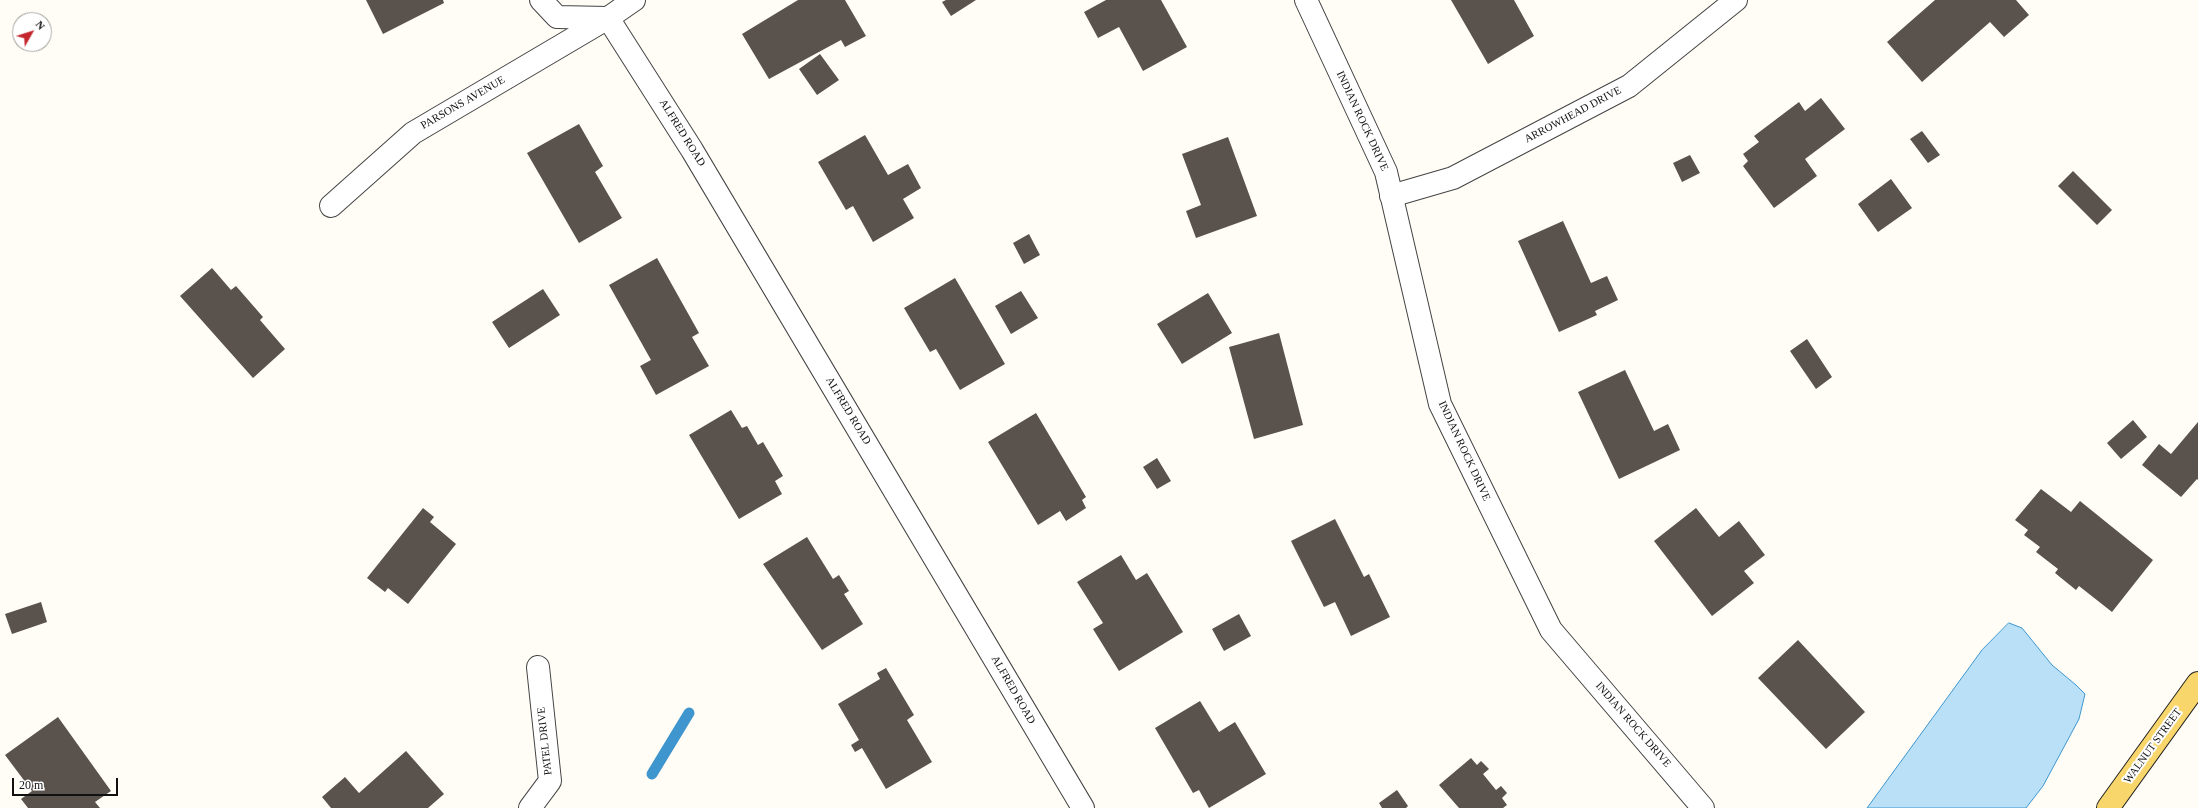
<!DOCTYPE html>
<html>
<head>
<meta charset="utf-8">
<style>
  body { margin:0 }
  #map { position:relative; width:2198px; height:808px; overflow:hidden; background:#fffdf5; font-family:"Times New Roman",serif }
  canvas { display:block }
  .north { position:absolute; left:12px; top:12px; width:40px; height:40px; box-sizing:border-box; background:#fff; border:1px solid #a0a0a0; border-radius:50%; rotate:51deg; font-size:11px; font-weight:700; line-height:16px; text-align:center; color:#111 }
  .north::after { content:''; display:block; margin:auto; width:14px; height:18px; background:#c4262e; clip-path:polygon(50% 0,100% 100%,50% 72%,0 100%) }
  .scale { position:absolute; left:12px; top:778px; width:106px; height:18px; box-sizing:border-box; border:2px solid #111; border-top:0; padding-left:5px; font-size:12px; line-height:14px; white-space:nowrap; color:#111; -webkit-text-stroke:3px #fff; paint-order:stroke }
</style>
</head>
<body>
<div id="map">
<canvas width="2198" height="808"></canvas>
<div class="north">N</div>
<div class="scale">20 m</div>
</div>
<script>
const c = document.querySelector('canvas').getContext('2d');
c.lineJoin = 'round';
function paint(path, color) { c.fillStyle = color; c.fill(path, 'evenodd'); }
function trace(path, color, width, dash) { c.strokeStyle = color; c.lineWidth = width; c.lineCap = dash ? 'butt' : 'round'; c.setLineDash(dash || []); c.stroke(path); }
function drawText(font, color, halo, rows, align = 'center') {
  c.font = font + ' "Times New Roman",serif'; c.lineWidth = 4; c.setLineDash([]); c.textBaseline = 'middle'; c.strokeStyle = halo; c.fillStyle = color; for (const [text, x, y, turn = 0] of rows) {
    c.save(); c.translate(x, y); c.rotate((+turn || 0) * Math.PI / 180); c.textAlign = isNaN(turn) ? turn : align; if (halo) c.strokeText(text, 0, 0); c.fillText(text, 0, 0); c.restore();
  }
}
const water = new Path2D(`
  M2009 623 2022 628 2052 665 2076 685 2085 694 2079 719 2043 786 2026 808H1867L1982 650Z`);
paint(water, '#b9e0f7');
trace(water, '#3f96cf', 1);
trace(new Path2D(`
  M652 774 689 713`), '#3f96cf', 11);
paint(new Path2D(`
  M366 0H443L444 3 383 34Z
  M798 0H845L866 36 845 47 841 40 769 79 742 34Z
  M946 0H976L951 16 942 2Z
  M1106 0H1161L1187 47 1143 71 1119 27 1098 38 1084 12Z
  M1451 0H1514L1534 36 1488 64Z
  M1935 0H2016L2029 15 2004 37 1990 22 1922 82 1887 42Z
  M820 54 839 80 817 95 799 69Z
  M1821 98 1845 129 1805 159 1817 176 1774 208 1743 166 1748 161 1743 154 1759 142 1754 136 1799 102 1805 111Z
  M579 124 603 166 595 172 622 218 579 243 527 153Z
  M1922 131 1940 155 1928 163 1910 139Z
  M865 135 888 175 908 164 921 188 903 199 914 218 873 242 853 206 846 210 818 162Z
  M1228 137 1257 216 1196 238 1186 211 1201 205 1182 154Z
  M1690 155 1700 173 1682 182 1673 163Z
  M2073 171 2112 210 2097 225 2058 186Z
  M1891 179 1912 208 1878 232 1858 204Z
  M1563 221 1591 283 1607 276 1618 300 1595 311 1597 315 1559 332 1518 241Z
  M1029 234 1040 255 1024 264 1013 243Z
  M657 258 699 333 692 337 709 366 656 395 640 366 651 360 609 285Z
  M212 268 231 290 236 286 263 317 260 320 285 349 253 378 180 296Z
  M955 278 1005 364 960 390 936 349 930 352 904 308Z
  M543 289 560 315 509 348 492 322Z
  M1021 291 1038 318 1011 334 995 306Z
  M1208 293 1232 333 1182 364 1157 324Z
  M1279 333 1303 425 1254 439 1229 347Z
  M1807 339 1832 377 1816 389 1790 351Z
  M1625 370 1654 431 1668 424 1680 450 1619 479 1578 392Z
  M731 410 742 428 747 426 758 445 763 442 783 476 775 481 782 494 739 519 689 435Z
  M1036 413 1086 497 1082 500 1086 508 1066 521 1060 511 1038 525 988 442Z
  M2133 420 2147 437 2121 459 2107 443Z
  M2198 422V480L2197 479 2181 497 2142 465 2159 444 2171 454Z
  M1157 458 1171 481 1157 489 1143 467Z
  M2041 489 2071 512 2080 501 2153 560 2112 612 2079 586 2076 590 2055 573 2058 569 2036 552 2040 547 2024 535 2028 530 2015 520Z
  M423 508 434 517 430 522 456 544 408 604 388 588 385 592 367 578Z
  M1696 508 1719 537 1739 521 1765 555 1744 571 1754 583 1712 616 1654 541Z
  M1335 519 1364 577 1369 574 1390 617 1351 636 1335 602 1324 607 1291 541Z
  M807 537 833 579 839 575 849 591 844 594 863 624 822 650 763 564Z
  M1121 555 1136 580 1147 573 1183 632 1119 671 1093 629 1103 623 1077 582Z
  M41 602 47 622 12 634 5 614Z
  M1239 614 1251 636 1224 651 1212 629Z
  M1798 640 1865 712 1826 749 1758 678Z
  M886 668 914 715 907 720 932 762 886 789 862 748 855 752 851 745 859 740 838 704 880 679 877 673Z
  M1200 701 1219 732 1235 722 1266 774 1209 808 1199 790 1193 793 1155 728Z
  M58 717 111 791 95 802 100 808H28L21 799 32 791 5 755Z
  M406 751 444 794 428 808H331L322 797 345 777 359 793Z
  M1471 758 1477 765 1481 761 1489 769 1483 774 1496 790 1501 786 1507 793 1502 798 1507 805 1503 808H1459L1439 785Z
  M1397 790 1408 806 1406 808H1382L1379 803Z`), '#5a524d');
const minor = new Path2D(`
  M541 0 557 17 608 18 692 150 1083 808
  M1306 0 1386 172 1440 404 1551 630 1703 808
  M1391 196 1453 178 1629 86 1736 0
  M331 206 413 133 608 18 634 0
  M530 808 550 781 538 667`);
const major = new Path2D(`
  M2108 808 2198 683`);
trace(minor, '#444', 24);
trace(major, '#222', 24);
trace(minor, '#fff', 22);
trace(major, '#f9d66b', 22);
drawText('11px', '#111', '#fff', [
  ["PARSONS AVENUE",463,103,-30],
  ["ARROWHEAD DRIVE",1573,115,-28],
  ["INDIAN ROCK DRIVE",1362,121,65],
  ["ALFRED ROAD",682,133,58],
  ["ALFRED ROAD",848,411,59],
  ["INDIAN ROCK DRIVE",1464,451,65],
  ["ALFRED ROAD",1013,690,60],
  ["INDIAN ROCK DRIVE",1633,725,49],
  ["PATEL DRIVE",545,741,-96],
  ["WALNUT STREET",2153,746,-54]
]);
</script>
</body>
</html>
